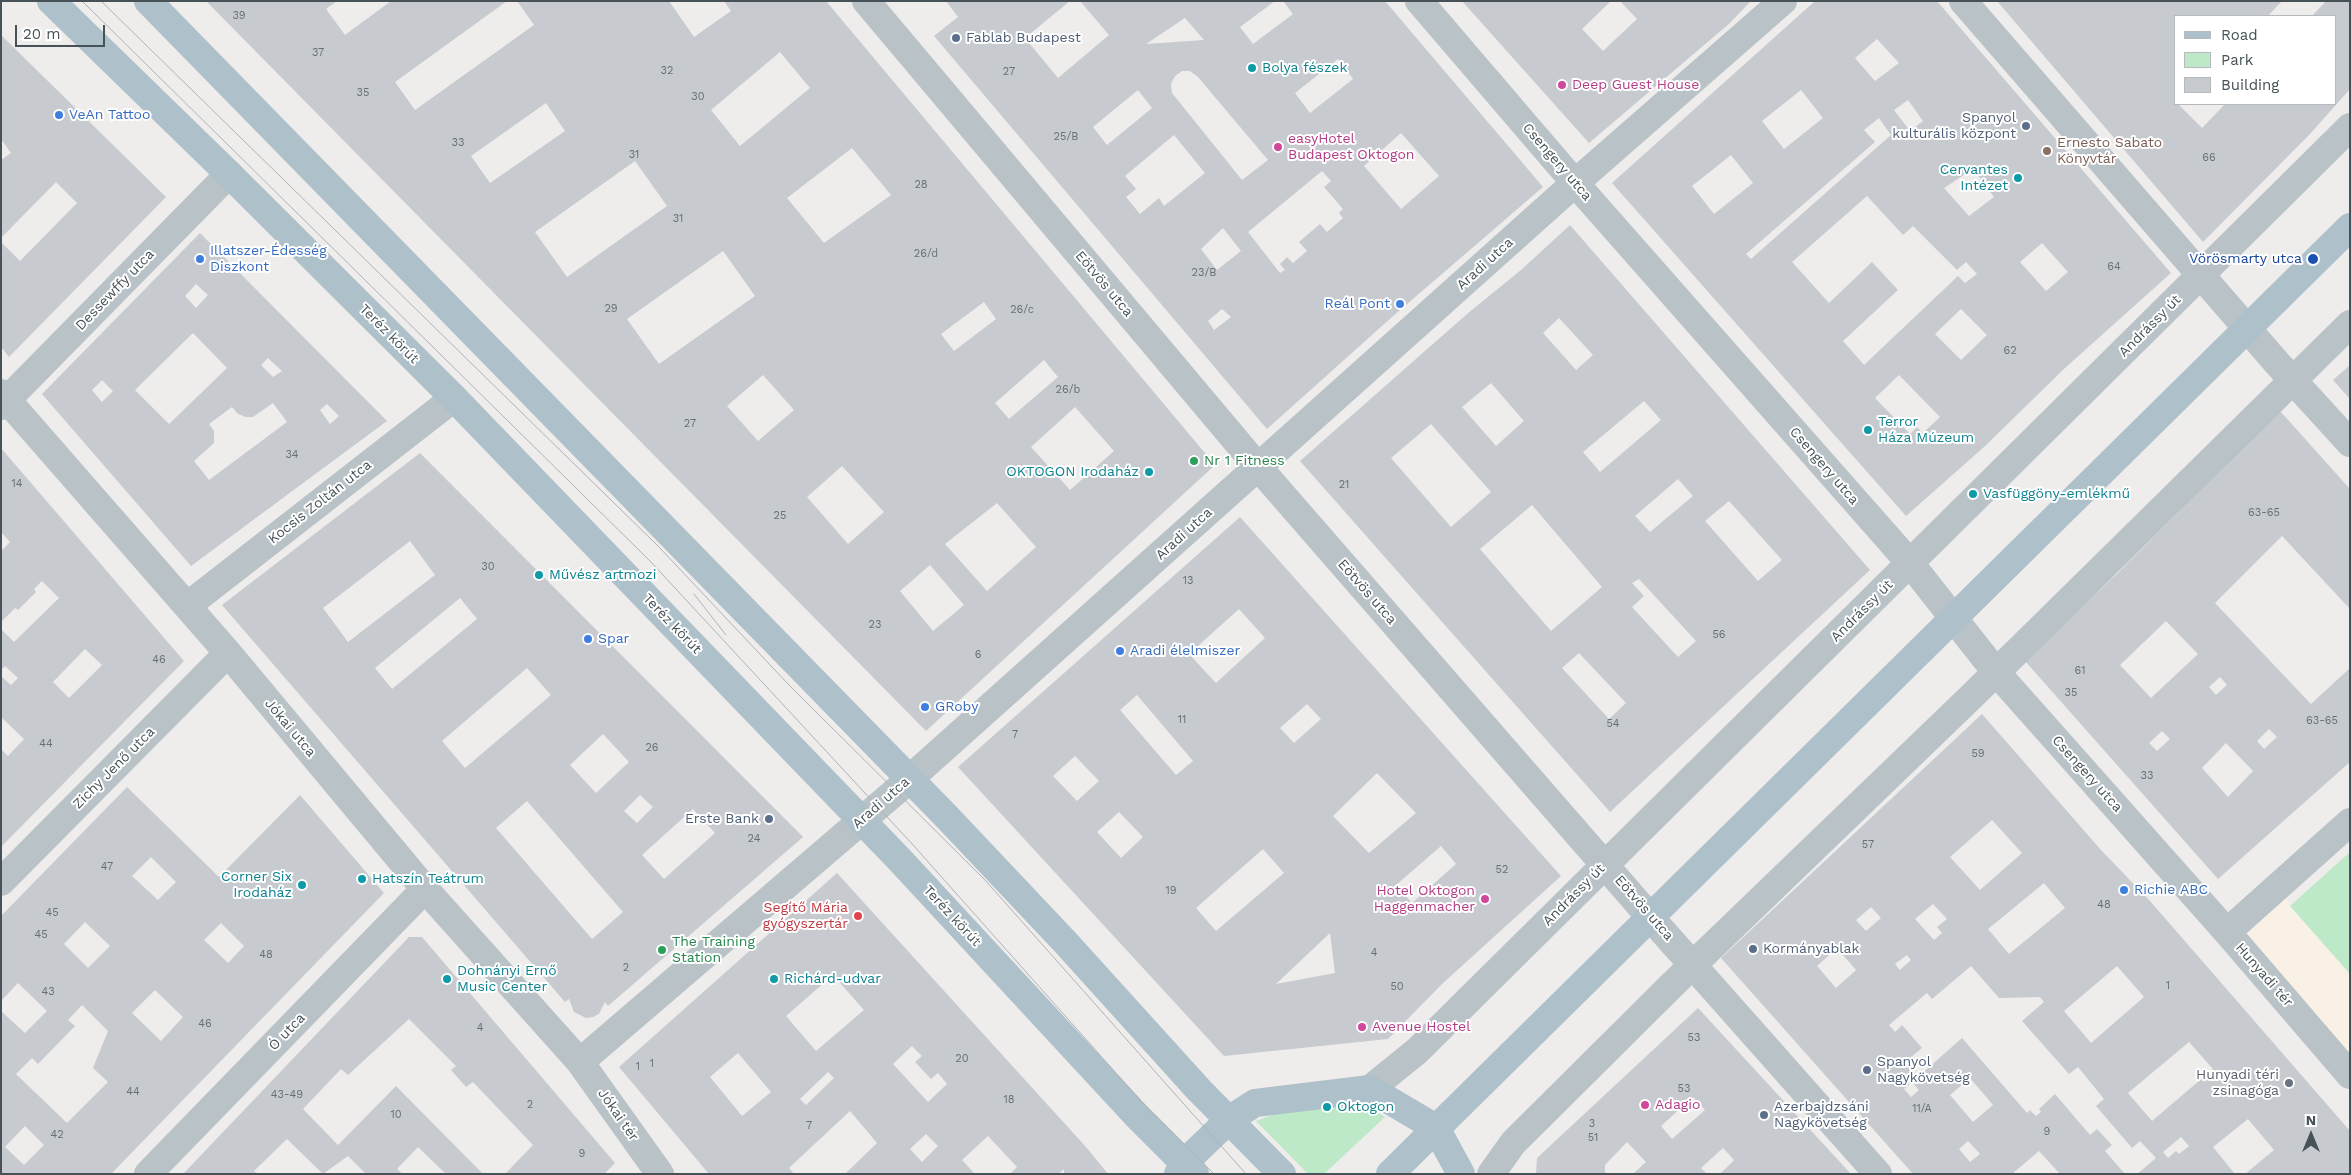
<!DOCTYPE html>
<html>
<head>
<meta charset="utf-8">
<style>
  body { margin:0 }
  #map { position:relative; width:2351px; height:1175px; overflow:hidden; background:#efecec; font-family:"Work Sans",sans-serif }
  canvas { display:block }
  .frame { position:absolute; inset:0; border:2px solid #465257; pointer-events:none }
  .legend { position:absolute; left:2174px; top:15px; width:162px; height:90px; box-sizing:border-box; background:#fff; border:1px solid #b5babc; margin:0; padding:6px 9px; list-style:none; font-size:15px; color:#465257 }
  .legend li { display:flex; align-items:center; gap:10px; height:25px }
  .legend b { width:25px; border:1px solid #b5babc }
  .north { position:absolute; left:2286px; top:1110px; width:50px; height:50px; -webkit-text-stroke:4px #fff; paint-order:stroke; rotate:0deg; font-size:14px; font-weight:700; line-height:20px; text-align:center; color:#465257 }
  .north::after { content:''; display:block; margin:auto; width:18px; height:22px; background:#465257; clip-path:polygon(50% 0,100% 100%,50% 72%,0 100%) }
  .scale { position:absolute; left:15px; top:25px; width:90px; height:22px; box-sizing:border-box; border:2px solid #465257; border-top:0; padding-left:6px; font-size:15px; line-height:18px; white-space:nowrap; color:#465257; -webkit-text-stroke:4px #fff; paint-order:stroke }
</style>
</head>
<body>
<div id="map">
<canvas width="2351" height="1175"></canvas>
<div class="frame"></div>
<ul class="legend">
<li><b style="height:6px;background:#aec0c9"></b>Road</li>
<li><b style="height:14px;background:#bee9c8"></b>Park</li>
<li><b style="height:14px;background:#c7cace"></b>Building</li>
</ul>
<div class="north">N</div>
<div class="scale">20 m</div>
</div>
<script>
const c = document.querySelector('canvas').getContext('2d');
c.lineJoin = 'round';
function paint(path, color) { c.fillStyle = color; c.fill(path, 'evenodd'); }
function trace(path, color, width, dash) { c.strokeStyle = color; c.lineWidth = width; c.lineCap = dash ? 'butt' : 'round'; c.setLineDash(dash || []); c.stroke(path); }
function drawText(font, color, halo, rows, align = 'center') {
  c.font = font + ' "Work Sans",sans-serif'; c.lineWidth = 4; c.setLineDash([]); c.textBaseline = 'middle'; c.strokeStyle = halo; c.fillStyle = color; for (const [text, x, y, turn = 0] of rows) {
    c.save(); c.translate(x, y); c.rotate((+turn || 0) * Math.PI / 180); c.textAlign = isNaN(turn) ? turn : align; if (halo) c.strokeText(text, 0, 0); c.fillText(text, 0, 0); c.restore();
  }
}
paint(new Path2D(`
  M2280 884 2290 906 2350 974V1075L2227 932Z`), '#f9f0e6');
paint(new Path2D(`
  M2350 852V974L2290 906Z
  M1340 1103 1372 1108 1385 1117 1324 1174H1308L1256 1121 1282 1111Z`), '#bee9c8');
paint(new Path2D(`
  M206 1H337L326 9 345 35 391 1H507L395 82 415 110 534 25 517 1H669L694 37 731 11 724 1H826L1215 465 926 731ZM780 52 810 88 740 146 711 110ZM546 103 565 131 490 183 471 156ZM852 148 891 195 824 243 787 198ZM635 161 667 206 567 277 535 232ZM723 251 755 296 659 364 627 319ZM984 302 996 319 954 351 941 334ZM1044 360 1058 377 1009 419 995 403ZM763 375 794 410 758 441 727 406ZM1075 407 1114 451 1070 490 1031 447ZM842 466 884 512 848 544 807 497ZM997 503 1036 547 987 591 945 544ZM930 565 964 605 933 631 900 591Z
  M946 1H1070L1025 38 1058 78 1109 35 1080 1H1275L1240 27 1253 44 1293 14 1283 1H1385L1543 187 1392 317 1267 429 934 36 958 17ZM1185 18 1204 40 1146 44ZM1338 59 1353 79 1310 113 1295 93ZM1182 71H1190L1198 77 1268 160 1242 180 1172 93 1171 84 1175 76ZM1138 90 1152 108 1107 145 1093 127ZM1401 133 1439 176 1401 209 1364 166ZM1174 135 1205 173 1164 206 1159 198 1140 214 1126 197 1136 189 1125 176ZM1322 171 1331 181 1324 187 1343 209 1339 213 1343 218 1327 232 1320 224 1299 242 1307 251 1293 263 1287 257 1280 264 1285 270 1280 273 1248 232ZM1223 228 1241 251 1217 270 1201 249ZM1222 309 1231 317 1214 330 1208 321Z
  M1462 1H1611L1582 29 1603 51 1637 19 1620 1H1751L1730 23 1589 143Z
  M1815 1H1937L2171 273 2065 368 1984 447 1906 516 1612 183ZM1877 39 1899 63 1875 81 1855 58ZM1801 90 1823 118 1784 149 1762 121ZM1908 100 1923 121 1910 131 1894 110ZM1879 118 1891 135 1751 259 1746 254 1875 142 1864 130ZM1731 155 1753 183 1714 214 1692 186ZM1973 169 1994 197 1969 216 1944 188ZM1867 196 1903 235 1913 226 1957 270 1966 262 1977 274 1965 283 1958 276 1864 365 1843 341 1898 290 1872 262 1829 303 1792 262ZM2042 243 2068 272 2046 291 2020 262ZM1961 309 1987 335 1961 360 1935 334ZM1899 375 1940 417 1923 433 1917 427 1910 434 1875 398Z
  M1997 1H2282L2268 16H2175V104H2178L2202 128 2225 104H2335V16H2312L2326 1H2350V89L2310 134 2203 242Z
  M1 35 166 197 9 357 1 347V242L20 261 77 203 56 182 1 238V160L11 153 1 139Z
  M1570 225 1870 570 1610 812 1300 461 1467 314 1521 270ZM1559 318 1593 355 1576 370 1543 333ZM1491 383 1524 421 1496 446 1462 407ZM1644 401 1661 420 1600 472 1583 452ZM1431 424 1491 492 1451 527 1391 458ZM1678 479 1693 496 1650 532 1635 516ZM1729 501 1782 560 1758 581 1705 521ZM1532 505 1602 587 1551 631 1480 549ZM1639 579 1696 641 1678 657 1632 607 1644 596 1632 583ZM1579 653 1626 703 1609 719 1562 668Z
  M200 233 387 421 191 566 42 394ZM196 284 208 295 196 308 185 296ZM193 333 227 368 169 424 135 390ZM268 358 282 371 273 377 261 365ZM102 380 113 391 102 402 92 390ZM273 403 287 422 209 480 194 461 214 443V431L209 424 232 407 238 414 246 417H253ZM327 404 339 416 330 424 320 410Z
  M2350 365V399L2333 380Z
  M2280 411 2350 489V609L2282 536 2215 603 2311 704 2350 668V762L2218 879 2025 661 2119 572ZM2166 621 2198 654 2151 698 2120 665ZM2220 677 2227 685 2216 695 2209 687ZM2269 729 2277 737 2264 749 2257 741ZM2162 731 2170 739 2157 751 2149 743ZM2226 743 2253 771 2228 797 2202 768Z
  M1 448 184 661 1 847V749L8 756 24 739 1 717V676L11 685 18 678 5 666 1 670V629L14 642 59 598 42 581 34 589 36 592 18 610 15 608 1 622V551L10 542 1 532ZM85 649 102 665 69 698 53 682Z
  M420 453 803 837 608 1006 605 1002 599 1014 593 1017 586 1018 574 1012 569 999 565 1002 222 605ZM410 541 435 575 348 642 323 608ZM460 598 477 619 392 689 375 668ZM527 668 551 695 465 768 442 741ZM603 734 629 762 596 793 570 765ZM640 795 653 807 637 823 624 811ZM527 801 623 912 592 939 496 828ZM693 809 715 833 664 879 642 855Z
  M1240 517 1561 876 1442 984 1388 1039 1224 1056 958 767ZM1239 609 1265 638 1216 683 1189 654ZM1137 695 1193 761 1176 775 1120 710ZM1307 704 1321 719 1294 743 1280 728ZM1075 756 1099 781 1077 801 1053 776ZM1377 773 1416 813 1369 853 1333 816ZM1119 812 1143 837 1121 858 1097 832ZM1441 846 1456 864 1412 903 1396 885ZM1263 849 1284 873 1216 931 1196 908ZM1330 933 1335 973 1276 984Z
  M1982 714 2101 850 2150 901 2350 1131V1174H2245L2274 1150 2248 1119 2213 1147 2235 1174H2137L2156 1158 2140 1141 2132 1148 2096 1106 2104 1099 2078 1067 2069 1074 2022 1021 2044 1002 2040 997 1999 998 1971 966 1932 999 1927 993 1889 1025 1895 1032 1902 1025 1922 1048 1905 1062 1918 1077 1962 1038 2027 1113 2030 1110 2036 1116 2041 1112 2039 1109 2055 1094 2090 1135 2097 1129 2112 1145 2105 1151 2125 1174H2060L2039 1151 2012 1174H1913L1721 958ZM1992 820 2022 853 1980 890 1950 857ZM2044 883 2065 908 2009 954 1988 929ZM1933 904 1947 919 1937 927 1942 933 1934 940 1915 919ZM1871 907 1881 918 1866 931 1856 920ZM1837 948 1856 970 1836 988 1817 966ZM1907 955 1911 960 1900 970 1895 964ZM2117 966 2144 997 2091 1043 2064 1011ZM2189 1042 2213 1069 2152 1121 2128 1093ZM1970 1078 1993 1105 1973 1122 1950 1095ZM1912 1082 1919 1090 1911 1097 1904 1089ZM2181 1137 2189 1146 2179 1154 2176 1151 2168 1158 2163 1152ZM1968 1141 1980 1154 1970 1162 1959 1149Z
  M127 787 219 877 300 795 384 893 111 1174H1V1011L25 1033 47 1011 18 983 1 1001V916ZM151 857 176 882 158 900 132 876ZM85 922 110 946 88 968 64 944ZM221 923 244 946 228 963 204 940ZM155 990 183 1017 161 1041 132 1013ZM82 1005 108 1031 93 1068 108 1082 67 1123 16 1074 32 1058 38 1064 75 1026 68 1020ZM25 1126 44 1145 24 1165 5 1147Z
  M837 873 1086 1147 1108 1174H1064V1169L1058 1174H1010L1017 1167 988 1136 962 1160 975 1174H845L877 1143 850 1111 789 1168 794 1174H709L619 1067ZM833 975 864 1010 816 1051 786 1016ZM912 1046 922 1056 915 1062 931 1079 938 1073 947 1084 928 1102 893 1064ZM738 1053 771 1092 742 1116 710 1077ZM828 1072 834 1078 806 1105 800 1099ZM926 1134 938 1146 922 1162 910 1149Z
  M409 937H422L615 1163 604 1174H505L533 1145 473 1082 466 1087 451 1070 456 1066 409 1019 348 1075 341 1069 303 1109 338 1145 396 1086 483 1174H446L418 1147 397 1169 403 1174H366L348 1156 323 1174 287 1139 254 1171 258 1174H183Z
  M1698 1008 1851 1174H1720L1734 1160 1723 1148 1701 1168 1707 1174H1633L1646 1162 1627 1142 1605 1165V1174H1536L1537 1158ZM1693 1097 1705 1110 1672 1139 1661 1126Z`), '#c7cace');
trace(new Path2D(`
  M866 1 1259 468 1650 917 1878 1174
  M1419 1 1575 183 1910 563 1996 672 2227 932 2350 1075
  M1963 1 2277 363 2350 443
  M1 393 228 653 425 889 580 1062 660 1174
  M1 406 229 174
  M187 606 454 398
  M1 882 228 653
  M2227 932 2350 822
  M580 1062 896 791 1575 183 1783 1
  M1370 1089 1417 1051 2350 127
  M148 1174 425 889
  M1491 1174 1513 1143 1673 984 1974 694 2350 324`), '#b9c3c7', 28);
trace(new Path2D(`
  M51 1 229 174 454 398 899 859 1137 1116 1195 1174
  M148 1 946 816 1066 943 1199 1090 1282 1174
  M1178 1174 1184 1163 1230 1119 1255 1103 1370 1089 1436 1128 1461 1174
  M1390 1174 2350 227`), '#aec0c9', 28);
trace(new Path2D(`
  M82 1 650 561 914 846 1148 1109 1214 1174
  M101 1 658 546 790 686 985 880 1246 1174
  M694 594 726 635`), '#afb3b6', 1);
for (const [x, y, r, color] of [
  [956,38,5,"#5c6f8a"],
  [1252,68,5,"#0f9aa8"],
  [1562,85,5,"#d1479c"],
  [59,115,5,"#3f7fe0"],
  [2026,126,5,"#5c6f8a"],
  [1278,147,5,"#d1479c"],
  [2047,151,5,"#8d6e63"],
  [2018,178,5,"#0f9aa8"],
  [200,259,5,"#3f7fe0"],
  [2313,259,6,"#1a4fb4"],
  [1400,304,5,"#3f7fe0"],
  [1868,430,5,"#0f9aa8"],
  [1194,461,5,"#2e9e5b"],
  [1149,472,5,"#0f9aa8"],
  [1973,494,5,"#0f9aa8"],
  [539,575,5,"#0f9aa8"],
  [588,639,5,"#3f7fe0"],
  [1120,651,5,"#3f7fe0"],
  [925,707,5,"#3f7fe0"],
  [769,819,5,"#5c6f8a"],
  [362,879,5,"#0f9aa8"],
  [302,885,5,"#0f9aa8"],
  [2124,890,5,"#3f7fe0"],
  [1485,899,5,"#d1479c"],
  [858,916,5,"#e0444e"],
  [1753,949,5,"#5c6f8a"],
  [662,950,5,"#2e9e5b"],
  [447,979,5,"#0f9aa8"],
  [774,979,5,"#0f9aa8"],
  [1362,1027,5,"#d1479c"],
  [1867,1070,5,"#5c6f8a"],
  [2289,1083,5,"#6b7280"],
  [1645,1105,5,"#d1479c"],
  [1327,1107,5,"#0f9aa8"],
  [1764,1115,5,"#5c6f8a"]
]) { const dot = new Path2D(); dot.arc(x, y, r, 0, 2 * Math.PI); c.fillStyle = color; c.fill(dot); trace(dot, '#fff', 2); }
drawText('11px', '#667075', null, [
  ["39",239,16],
  ["37",318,53],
  ["32",667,71],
  ["27",1009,72],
  ["35",363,93],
  ["30",698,97],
  ["25/B",1066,137],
  ["33",458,143],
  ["31",634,155],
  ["66",2209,158],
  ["28",921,185],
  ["31",678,219],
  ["26/d",926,254],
  ["64",2114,267],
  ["23/B",1204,273],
  ["29",611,309],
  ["26/c",1022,310],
  ["62",2010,351],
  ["26/b",1068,390],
  ["27",690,424],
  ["34",292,455],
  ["14",17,484],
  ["21",1344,485],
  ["63-65",2264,513],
  ["25",780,516],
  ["30",488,567],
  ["13",1188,581],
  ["23",875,625],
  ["56",1719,635],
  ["6",978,655],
  ["46",159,660],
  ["61",2080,671],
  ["35",2071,693],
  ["11",1182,720],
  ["63-65",2322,721],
  ["54",1613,724],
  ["7",1015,735],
  ["44",46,744],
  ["26",652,748],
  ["59",1978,754],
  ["33",2147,776],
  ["24",754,839],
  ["57",1868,845],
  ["47",107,867],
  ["52",1502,870],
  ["19",1171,891],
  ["48",2104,905],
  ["45",52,913],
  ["45",41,935],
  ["4",1374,953],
  ["48",266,955],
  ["2",626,968],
  ["1",2168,986],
  ["50",1397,987],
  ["43",48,992],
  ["46",205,1024],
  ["4",480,1028],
  ["53",1694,1038],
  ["20",962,1059],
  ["1",652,1064],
  ["1",638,1067],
  ["53",1684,1089],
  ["44",133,1092],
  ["43-49",287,1095],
  ["18",1009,1100],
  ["2",530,1105],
  ["11/A",1922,1109],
  ["10",396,1115],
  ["3",1592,1124],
  ["7",809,1126],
  ["9",2047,1132],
  ["42",57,1135],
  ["51",1593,1138],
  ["9",582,1154]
]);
drawText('14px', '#4e5e75', '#fff', [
  ["Fablab Budapest",966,38],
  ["Spanyol",2016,118,"right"],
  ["kulturális központ",2016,134,"right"],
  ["Erste Bank",759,819,"right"],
  ["Kormányablak",1763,949],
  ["Spanyol",1877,1062],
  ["Nagykövetség",1877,1078],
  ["Azerbajdzsáni",1774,1107],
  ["Nagykövetség",1774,1123]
], 'left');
drawText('14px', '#0d838f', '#fff', [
  ["Bolya fészek",1262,68],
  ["Cervantes",2008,170,"right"],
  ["Intézet",2008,186,"right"],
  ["Terror",1878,422],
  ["Háza Múzeum",1878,438],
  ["OKTOGON Irodaház",1139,472,"right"],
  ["Vasfüggöny-emlékmű",1983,494],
  ["Művész artmozi",549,575],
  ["Corner Six",292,877,"right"],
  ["Irodaház",292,893,"right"],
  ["Hatszín Teátrum",372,879],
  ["Dohnányi Ernő",457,971],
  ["Music Center",457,987],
  ["Richárd-udvar",784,979],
  ["Oktogon",1337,1107]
], 'left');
drawText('14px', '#b23c85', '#fff', [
  ["Deep Guest House",1572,85],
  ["easyHotel",1288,139],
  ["Budapest Oktogon",1288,155],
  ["Hotel Oktogon",1475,891,"right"],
  ["Haggenmacher",1475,907,"right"],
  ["Avenue Hostel",1372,1027],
  ["Adagio",1655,1105]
], 'left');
drawText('14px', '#366cbe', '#fff', [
  ["VeAn Tattoo",69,115],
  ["Illatszer-Édesség",210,251],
  ["Diszkont",210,267],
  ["Reál Pont",1390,304,"right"],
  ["Spar",598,639],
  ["Aradi élelmiszer",1130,651],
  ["GRoby",935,707],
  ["Richie ABC",2134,890]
], 'left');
drawText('14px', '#785e54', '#fff', [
  ["Ernesto Sabato",2057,143],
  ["Könyvtár",2057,159]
], 'left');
drawText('14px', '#465257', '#fff', [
  ["Csengery utca",1557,162,49],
  ["Aradi utca",1485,264,-42],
  ["Eötvös utca",1104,284,50],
  ["Dessewffy utca",115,290,-46],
  ["Andrássy út",2150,326,-45],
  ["Teréz körút",389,334,45],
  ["Csengery utca",1824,466,49],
  ["Kocsis Zoltán utca",320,502,-38],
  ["Aradi utca",1184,534,-42],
  ["Eötvös utca",1367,592,49],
  ["Andrássy út",1862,611,-45],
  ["Teréz körút",672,624,46],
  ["Jókai utca",290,728,50],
  ["Zichy Jenő utca",114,768,-45],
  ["Csengery utca",2087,774,48],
  ["Aradi utca",881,803,-41],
  ["Andrássy út",1574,895,-45],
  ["Eötvös utca",1644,908,49],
  ["Teréz körút",952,916,47],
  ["Hunyadi tér",2264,975,49],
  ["Ó utca",287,1032,-46],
  ["Jókai tér",618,1115,55]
]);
drawText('14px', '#164399', '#fff', [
  ["Vörösmarty utca",2302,259]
], 'right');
drawText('14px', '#27864d', '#fff', [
  ["Nr 1 Fitness",1204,461],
  ["The Training",672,942],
  ["Station",672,958]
], 'left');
drawText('14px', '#be3a42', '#fff', [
  ["Segítő Mária",848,908],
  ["gyógyszertár",848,924]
], 'right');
drawText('14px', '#5b616d', '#fff', [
  ["Hunyadi téri",2279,1075],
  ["zsinagóga",2279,1091]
], 'right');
</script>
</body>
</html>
